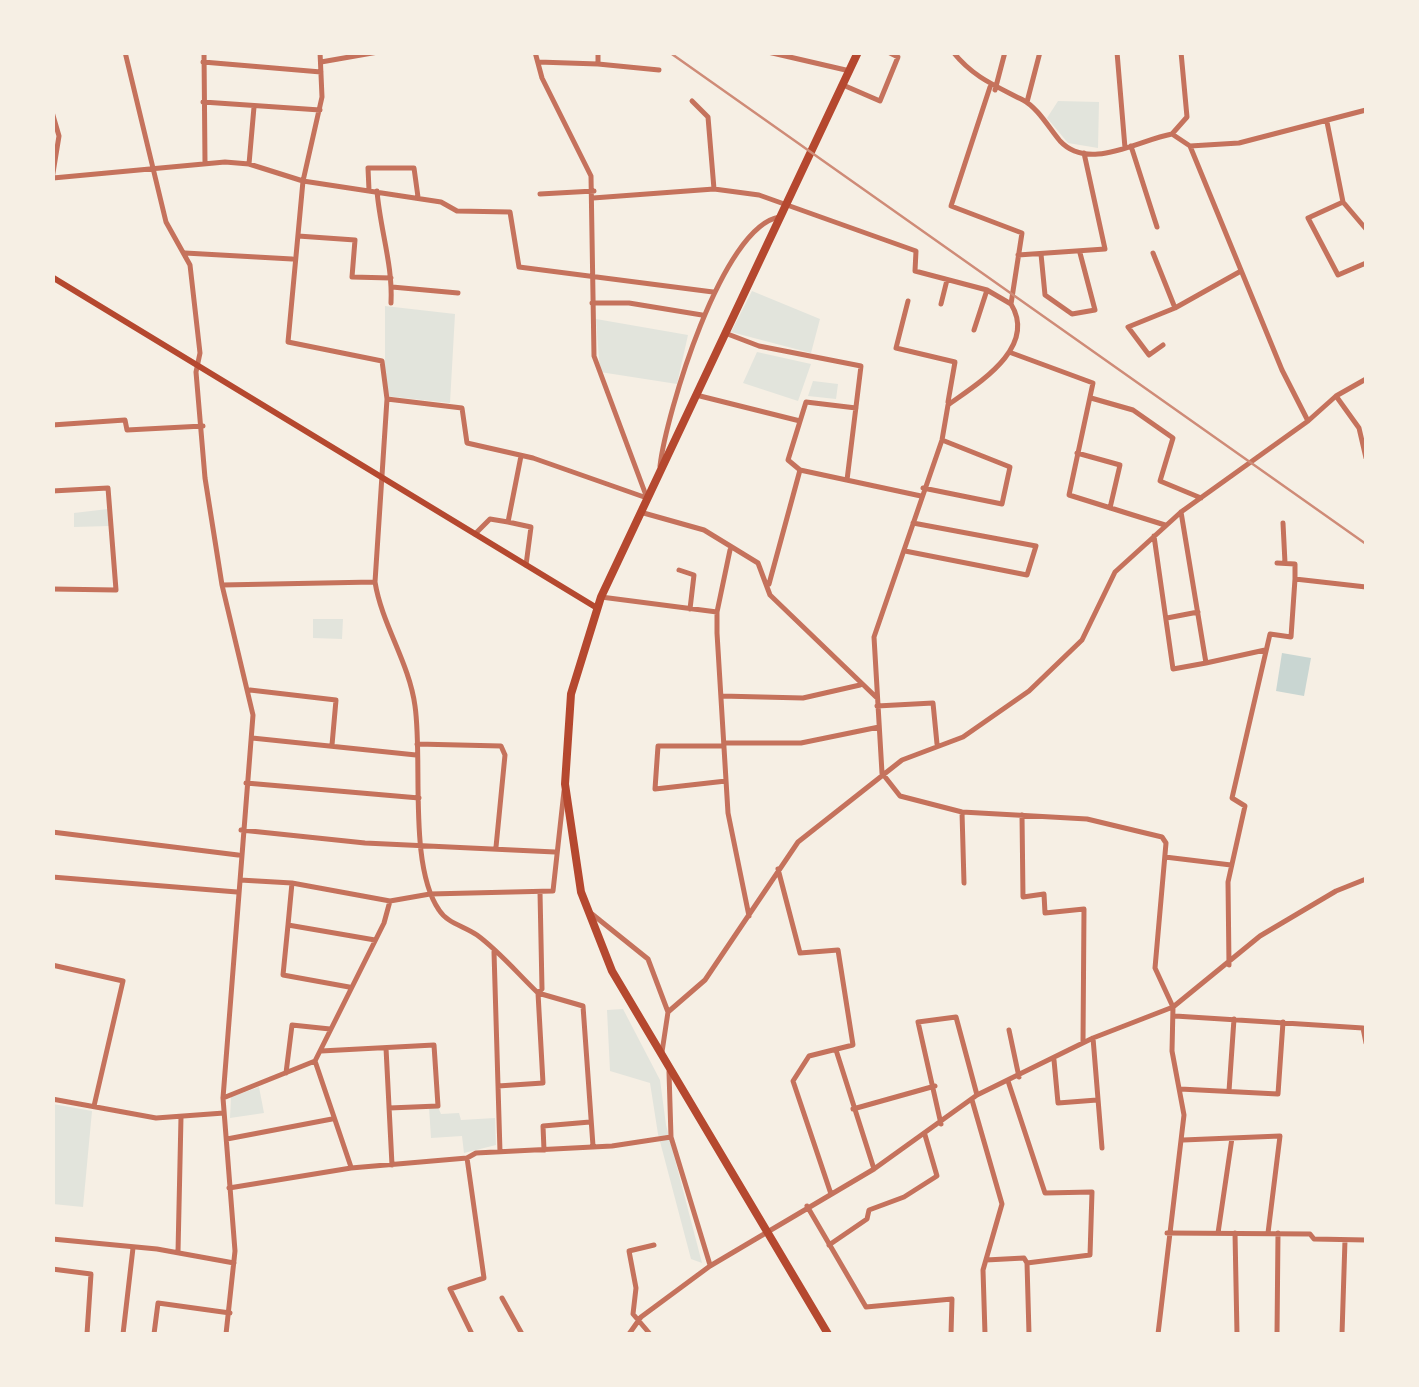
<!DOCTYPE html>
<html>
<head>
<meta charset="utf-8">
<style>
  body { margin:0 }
  #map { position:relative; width:1419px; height:1387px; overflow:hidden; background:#f6efe4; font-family:"PT Sans Narrow",sans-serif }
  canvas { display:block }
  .frame { position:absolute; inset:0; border:55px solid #f6efe4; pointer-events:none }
</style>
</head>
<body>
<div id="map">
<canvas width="1419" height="1387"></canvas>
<div class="frame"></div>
</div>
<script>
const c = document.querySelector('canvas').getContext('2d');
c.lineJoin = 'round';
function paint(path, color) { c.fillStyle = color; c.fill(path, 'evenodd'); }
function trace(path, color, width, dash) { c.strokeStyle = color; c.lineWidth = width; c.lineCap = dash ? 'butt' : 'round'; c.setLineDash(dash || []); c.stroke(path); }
paint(new Path2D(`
  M1058 101 1099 102 1098 148 1068 143 1047 118Z
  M752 291 820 319 811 353 731 332Z
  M385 306 455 314 450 403 385 396Z
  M596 319 688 335 677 384 600 372Z
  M757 352 811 364 798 401 743 383Z
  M813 381 838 384 836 399 808 396Z
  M108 509 109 526 74 527V513Z
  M313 619H343L342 639 313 638Z
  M623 1009 660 1080 666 1125 702 1263 691 1259 658 1134 650 1083 610 1071 607 1010Z
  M259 1087 264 1113 230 1118 231 1097Z
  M53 1104 92 1111 83 1207 53 1204Z
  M429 1107H438L441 1114 459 1113 461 1120 495 1118 496 1145 464 1153 462 1136 431 1138Z`), '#e2e4dc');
paint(new Path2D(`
  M1282 653 1311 658 1304 696 1276 691Z`), '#c9d6d2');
trace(new Path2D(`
  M125 52 166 222 190 265 200 353 196 372 205 478 222 585 253 715 223 1098 235 1251 226 1334
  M204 52 205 163
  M320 52 322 97 303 181 288 342 382 361 387 399 375 582C382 625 409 662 415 706 423 760 408 865 439 910 447 923 464 926 477 935 499 951 518 974 538 993L543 1083 498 1086
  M535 52 542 78 591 176 594 356 647 498
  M768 52 850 71
  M953 52C974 78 996 86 1023 100 1038 108 1049 128 1060 141 1089 172 1138 140 1172 134L1190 146 1239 143 1366 110
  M1117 52 1125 148
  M203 62 321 72
  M321 62 378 52
  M538 62 598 64V52
  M598 64 659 70
  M843 85 880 101 898 57 888 52
  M990 87 951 206 1022 233 1011 304C1038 348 977 384 948 405L942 440 874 637 882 773 900 796 962 812 1087 819 1162 837 1166 843 1155 968 1173 1007 1172 1051 1184 1115 1158 1334
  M995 90 1005 52
  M692 101 708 117 714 189
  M203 102 320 110
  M1027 102 1040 52
  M52 112 59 136 52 179
  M1327 122 1343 202 1366 229
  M1172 134 1187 117 1181 52
  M1131 146 1157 227
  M1190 146 1282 370 1308 421
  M249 164 254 107
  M53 178 225 162 249 164 303 181 441 202 457 211 510 212 519 267 713 292
  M369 190 368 168H414L418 197
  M377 191C380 229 393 265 391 303
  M540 194 594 191
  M593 198 714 189 759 195 916 251 915 271 987 290 1011 304
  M1343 202 1308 218 1338 275 1366 263
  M298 236 355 240 352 277 391 278
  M185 253 292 259
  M1153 253 1175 308 1241 271
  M1041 254 1045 295 1072 314 1095 310 1080 253
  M1018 255 1105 249 1084 153
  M392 287 458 293
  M908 301 896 348 955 362 948 402
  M592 303H629L702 315
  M941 304 947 280
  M974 330 987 290
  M725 333 759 346 861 366 847 480
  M1163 345 1149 355 1128 327 1175 308
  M1009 352 1093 383 1069 495 1165 525
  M696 395 800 421
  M1336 396 1359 428 1366 458
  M1091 398 1133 410 1173 438 1160 481 1201 498
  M387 399 462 408 467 443 533 458 644 497
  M52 425 125 420 127 430 203 426
  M1077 453 1120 465 1110 508
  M660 466C666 415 722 225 780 217
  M800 470 788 460 806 402 856 408
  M923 488 1002 504 1010 467 942 440
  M52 491 108 488 116 590 52 589
  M640 512 704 530 758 563 770 595 876 697
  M508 522 531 527 526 565
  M1283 523 1285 563
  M475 534 490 519 508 522 521 456
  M1154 536 1173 669 1206 663 1181 512
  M730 550 717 612V633L728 813 749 916
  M905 551 1027 575 1036 546 913 523
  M1277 563 1295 564V579
  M679 570 694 575 690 609
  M769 584 800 470 921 496
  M222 585 374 582
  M601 597 717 612
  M1167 618 1198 612
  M1206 663 1265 650
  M250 690 336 700 332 745
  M721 696 803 698 860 685
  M877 706 933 703 937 744
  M252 738 416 755
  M724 743H801L879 727
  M417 744 501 746 505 755 496 847
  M724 746H658L655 789 726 781
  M246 783 419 798
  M962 812 964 883
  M1022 815 1023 897 1044 894 1045 913 1084 909 1083 1043
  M241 830 365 843 555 852
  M52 832 238 855
  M1165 857 1231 865
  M778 869 800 953 838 950 853 1045 809 1056 793 1081 831 1194
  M52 877 237 892
  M240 880 292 883 390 901 430 894 553 891 564 791
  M292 883 288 925 375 940
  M540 892 542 989 538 993 583 1006 593 1146
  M592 914 648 959 668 1012
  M288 925 283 975 349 987
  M494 952 500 1152
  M52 965 123 981 94 1106
  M1229 965 1228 882 1245 806 1232 798 1270 634 1291 637 1295 579 1366 587
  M1175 1016 1363 1028 1366 1043
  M1009 1030 1019 1077
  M1093 1038 1102 1148
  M386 1048 392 1165
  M836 1050 874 1169
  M321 1051 434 1045 438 1106 389 1108
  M662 1052 668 1012 705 980 798 842 902 760 963 737 1029 691 1082 640 1115 572 1181 512 1308 421 1336 396 1366 379
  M1054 1060 1058 1103 1097 1100
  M315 1061 351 1167
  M669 1072 671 1137 710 1265
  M286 1073 292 1025 330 1029
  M1180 1089 1278 1094 1283 1022
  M1229 1091 1234 1019
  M223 1098 315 1061 384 923 390 901
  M52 1099 156 1118 224 1113
  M972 1100 1002 1204 983 1270 985 1334
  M853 1109 935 1086
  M941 1124 918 1022 956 1017 977 1095
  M227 1139 332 1119
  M1183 1140 1280 1136 1268 1233
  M544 1150 543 1126 590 1122
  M467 1158 484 1278 450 1289 472 1334
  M229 1188 351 1168 467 1158 476 1153 612 1146 671 1137
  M807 1206 866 1307 952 1299 951 1334
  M1167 1233 1310 1234 1314 1239 1366 1240
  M1218 1233 1232 1138
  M1235 1233 1237 1334
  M52 1239 157 1249 234 1263
  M829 1245 867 1219 869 1210 904 1197 937 1176 925 1135
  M178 1252 181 1117
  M986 1260 1024 1258 1027 1263 1090 1255 1092 1192 1045 1193 1008 1081
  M1027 1263 1029 1334
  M52 1269 91 1274 87 1334
  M502 1298 522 1334
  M123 1334 133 1248
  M154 1334 158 1303 230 1313
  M629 1334 641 1317 710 1266 874 1169 977 1095 1093 1038 1173 1007 1260 936 1336 891 1366 879
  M650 1334 633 1314 636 1288 629 1251 654 1245
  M1277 1334 1278 1233
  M1342 1334 1345 1240`), '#c5725c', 5);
trace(new Path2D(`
  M52 277 597 608`), '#b5482f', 6);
trace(new Path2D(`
  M828 1334 612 971 581 892 565 784 571 694 601 597 858 52`), '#b5482f', 8);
trace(new Path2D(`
  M669 52 1366 544`), '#cf8b77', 2.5);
</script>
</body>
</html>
